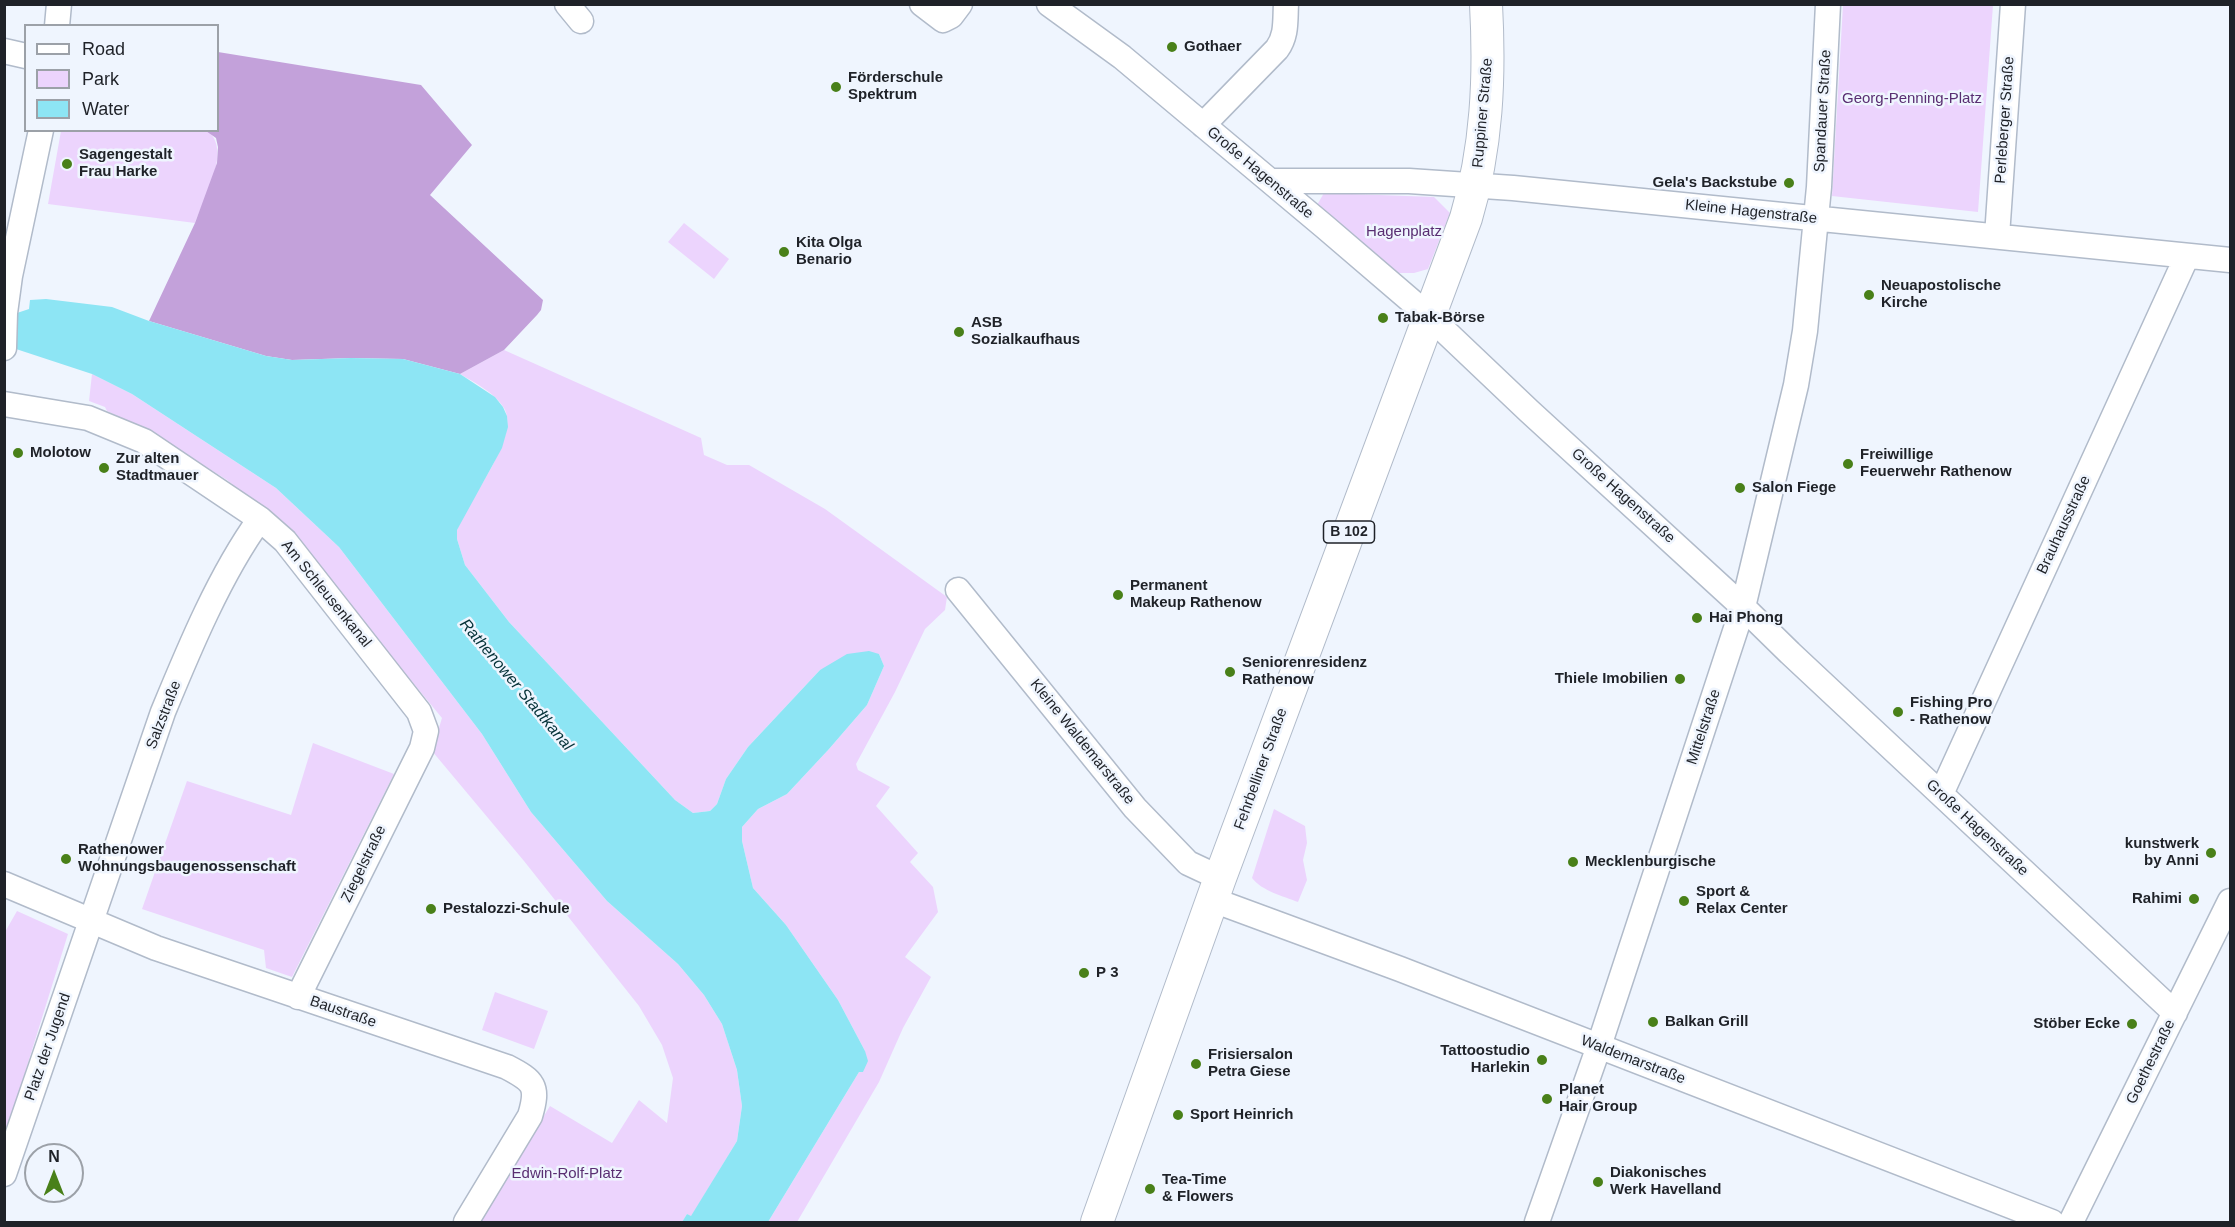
<!DOCTYPE html>
<html>
<head>
<meta charset="utf-8">
<style>
  body { margin:0 }
  #map { position:relative; width:2235px; height:1227px; overflow:hidden; background:#eff5fe; font-family:Helvetica,sans-serif }
  canvas { display:block }
  .frame { position:absolute; inset:0; border:6px solid #1f2228; pointer-events:none }
  .legend { position:absolute; left:24px; top:24px; width:195px; height:108px; box-sizing:border-box; background:#eff5fe; border:2px solid #9ca1a8; margin:0; padding:8px 10px; list-style:none; font-size:18px; color:#1f2228 }
  .legend li { display:flex; align-items:center; gap:12px; height:30px }
  .legend b { width:30px; border:2px solid #9ca1a8 }
  .north { position:absolute; left:24px; top:1143px; width:60px; height:60px; box-sizing:border-box; background:#eff5fe; border:2px solid #9ca1a8; border-radius:50%; rotate:0deg; font-size:16px; font-weight:700; line-height:24px; text-align:center; color:#1f2228 }
  .north::after { content:''; display:block; margin:auto; width:21px; height:27px; background:#498019; clip-path:polygon(50% 0,100% 100%,50% 72%,0 100%) }
</style>
</head>
<body>
<div id="map">
<canvas width="2235" height="1227"></canvas>
<div class="frame"></div>
<ul class="legend">
<li><b style="height:8px;background:#fff"></b>Road</li>
<li><b style="height:16px;background:#ecd4fd"></b>Park</li>
<li><b style="height:16px;background:#8de5f4"></b>Water</li>
</ul>
<div class="north">N</div>
</div>
<script>
const c = document.querySelector('canvas').getContext('2d');
c.lineJoin = 'round';
function paint(path, color) { c.fillStyle = color; c.fill(path, 'evenodd'); }
function trace(path, color, width, dash) { c.strokeStyle = color; c.lineWidth = width; c.lineCap = dash ? 'butt' : 'round'; c.setLineDash(dash || []); c.stroke(path); }
function drawText(font, color, halo, rows, align = 'center') {
  c.font = font + ' Helvetica,sans-serif'; c.lineWidth = 5; c.setLineDash([]); c.textBaseline = 'middle'; c.strokeStyle = halo; c.fillStyle = color; for (const [text, x, y, turn = 0] of rows) {
    c.save(); c.translate(x, y); c.rotate((+turn || 0) * Math.PI / 180); c.textAlign = isNaN(turn) ? turn : align; if (halo) c.strokeText(text, 0, 0); c.fillText(text, 0, 0); c.restore();
  }
}
paint(new Path2D(`
  M1843 5H1993L1978 212 1832 196Z
  M61 131 209 132C231 152 204 199 195 223L48 204Z
  M1324 193 1434 197 1450 213 1428 269 1414 273H1397L1317 205Z
  M684 223 729 259 714 279 668 242Z
  M504 350 701 438 704 455 727 465H749L825 509 947 597 945 610 925 629 895 692 856 764 858 770 890 787 876 806 918 853 910 862 933 887 938 912 905 957 931 977 903 1028 879 1082 797 1222H768L859 1072H863L865 1051 838 1000 786 925 753 888 742 841V827L758 809 787 794 829 749 867 705 884 666 879 654 820 670 748 747 726 779 717 804 710 811 693 813 675 800 509 622 465 565 457 539V530C467 501 521 437 504 408 494 392 475 383 460 374Z
  M92 374 132 394 276 488 339 547 482 734 531 812 607 901 678 964 704 995 722 1024 737 1070 742 1106 737 1141 691 1217 687 1214 682 1222H479L550 1106 612 1143 639 1100 667 1123 673 1078 662 1045 639 1006 524 861 432 751 442 718 285 528 227 480 150 432 107 411 105 407 89 401Z
  M313 743 394 774 292 977 266 968 264 950 142 909 187 781 291 815Z
  M1274 809 1305 826 1307 843 1303 860 1307 880 1298 902C1283 896 1262 891 1252 878Z
  M17 911 68 934 5 1137V932Z
  M495 992 548 1011 534 1049 482 1030Z`), '#ecd4fd');
paint(new Path2D(`
  M218 52 421 85 472 145 430 195 543 300 541 310 537 315 504 350 460 374 403 359 351 358 292 360 266 356 149 321 195 223 217 163 218 147 216 138 206 131 218 130Z`), '#c3a1da');
paint(new Path2D(`
  M46 299 112 307 149 321 266 356 292 360 351 358 403 359 460 374 495 397 503 407 507 416 508 427 502 448 457 530V539L465 565 509 622 675 800 693 813 710 811 717 804 726 779 748 747 820 670 847 654 869 651 879 654 884 666 867 705 829 749 787 794 758 809 742 827V841L753 888 786 925 838 1000 865 1051 868 1061 863 1072H859L768 1222H682L687 1214 691 1216 737 1141 742 1106 737 1070 722 1024 704 995 678 964 607 901 531 812 482 734 339 547 276 488 132 394 92 374 13 348 14 314 29 309 30 300Z`), '#8de5f4');
const minor = new Path2D(`
  M567 4 581 21
  M922 4 943 20 951 16 960 4
  M1049 4 1122 57 1325 227 1430 317 1529 411 1743 607 1790 653 2175 1013
  M57 26 59 4
  M4 51 26 56
  M1203 125 1277 49C1287 35 1285 21 1286 4
  M1271 181H1409L1513 188 2230 260
  M1997 236 2013 4
  M4 348 5 313 10 276 41 130
  M4 404 88 418 144 441 260 519 285 541 419 712 426 731 422 748 298 997
  M958 590 1135 808 1188 863 1220 878
  M1941 794 2187 256
  M4 884 156 948 507 1067C534 1081 539 1086 530 1116L466 1222
  M1213 900 1400 969 2052 1222
  M4 1174 163 712C189 649 220 574 260 519
  M1537 1222 1599 1046 1743 607 1796 385 1805 331 1819 187 1828 4
  M2071 1222 2230 901`);
const major = new Path2D(`
  M1097 1222 1220 878 1466 218C1487 148 1490 77 1486 4`);
trace(minor, '#b1bbca', 27);
trace(major, '#b1bbca', 34);
trace(minor, '#fff', 24);
trace(major, '#fff', 32);
for (const [x, y, r, color] of [
  [1172,47,6,"#498019"],
  [836,87,6,"#498019"],
  [67,164,6,"#498019"],
  [1789,183,6,"#498019"],
  [784,252,6,"#498019"],
  [1869,295,6,"#498019"],
  [1383,318,6,"#498019"],
  [959,332,6,"#498019"],
  [18,453,6,"#498019"],
  [1848,464,6,"#498019"],
  [104,468,6,"#498019"],
  [1740,488,6,"#498019"],
  [1118,595,6,"#498019"],
  [1697,618,6,"#498019"],
  [1230,672,6,"#498019"],
  [1680,679,6,"#498019"],
  [1898,712,6,"#498019"],
  [2211,853,6,"#498019"],
  [66,859,6,"#498019"],
  [1573,862,6,"#498019"],
  [2194,899,6,"#498019"],
  [1684,901,6,"#498019"],
  [431,909,6,"#498019"],
  [1084,973,6,"#498019"],
  [1653,1022,6,"#498019"],
  [2132,1024,6,"#498019"],
  [1542,1060,6,"#498019"],
  [1196,1064,6,"#498019"],
  [1547,1099,6,"#498019"],
  [1178,1115,6,"#498019"],
  [1598,1182,6,"#498019"],
  [1150,1189,6,"#498019"]
]) { const dot = new Path2D(); dot.arc(x, y, r, 0, 2 * Math.PI); c.fillStyle = color; c.fill(dot); trace(dot, '#eff5fe', 2); }
for (const [x, y, w] of [
  [1349,532,51]
]) { const box = new Path2D(); box.roundRect(x - w / 2, y - 11, w, 22, 4.5); c.fillStyle = '#eff5fe'; c.fill(box); trace(box, '#1f2228', 1.5); }
drawText('bold 14px', '#1f2228', null, [
  ["B 102",1349,532]
]);
drawText('bold 15px', '#1f2228', '#eff5fe', [
  ["Gothaer",1184,47],
  ["Förderschule",848,78],
  ["Spektrum",848,95],
  ["Sagengestalt",79,155],
  ["Frau Harke",79,172],
  ["Gela's Backstube",1777,183,"right"],
  ["Kita Olga",796,243],
  ["Benario",796,260],
  ["Neuapostolische",1881,286],
  ["Kirche",1881,303],
  ["Tabak-Börse",1395,318],
  ["ASB",971,323],
  ["Sozialkaufhaus",971,340],
  ["Molotow",30,453],
  ["Freiwillige",1860,455],
  ["Feuerwehr Rathenow",1860,472],
  ["Zur alten",116,459],
  ["Stadtmauer",116,476],
  ["Salon Fiege",1752,488],
  ["Permanent",1130,586],
  ["Makeup Rathenow",1130,603],
  ["Hai Phong",1709,618],
  ["Seniorenresidenz",1242,663],
  ["Rathenow",1242,680],
  ["Thiele Imobilien",1668,679,"right"],
  ["Fishing Pro",1910,703],
  ["- Rathenow",1910,720],
  ["kunstwerk",2199,844,"right"],
  ["by Anni",2199,861,"right"],
  ["Rathenower",78,850],
  ["Wohnungsbaugenossenschaft",78,867],
  ["Mecklenburgische",1585,862],
  ["Sport &",1696,892],
  ["Relax Center",1696,909],
  ["Rahimi",2182,899,"right"],
  ["Pestalozzi-Schule",443,909],
  ["P 3",1096,973],
  ["Balkan Grill",1665,1022],
  ["Stöber Ecke",2120,1024,"right"],
  ["Tattoostudio",1530,1051,"right"],
  ["Harlekin",1530,1068,"right"],
  ["Frisiersalon",1208,1055],
  ["Petra Giese",1208,1072],
  ["Planet",1559,1090],
  ["Hair Group",1559,1107],
  ["Sport Heinrich",1190,1115],
  ["Diakonisches",1610,1173],
  ["Werk Havelland",1610,1190],
  ["Tea-Time",1162,1180],
  ["& Flowers",1162,1197]
], 'left');
drawText('15px', '#592e72', '#eff5fe', [
  ["Georg-Penning-Platz",1912,99],
  ["Hagenplatz",1404,232],
  ["Edwin-Rolf-Platz",567,1174]
]);
drawText('15px', '#1f2228', '#eff5fe', [
  ["Spandauer Straße",1823,111,-87],
  ["Ruppiner Straße",1483,113,-85],
  ["Perleberger Straße",2005,120,-86],
  ["Große Hagenstraße",1260,173,40],
  ["Kleine Hagenstraße",1751,212,6],
  ["Große Hagenstraße",1623,496,42],
  ["Brauhausstraße",2064,525,-65],
  ["Am Schleusenkanal",326,594,51],
  ["Salzstraße",164,715,-69],
  ["Mittelstraße",1704,727,-72],
  ["Kleine Waldemarstraße",1082,742,51],
  ["Fehrbelliner Straße",1261,769,-70],
  ["Große Hagenstraße",1977,828,43],
  ["Ziegelstraße",364,864,-64],
  ["Baustraße",343,1012,19],
  ["Platz der Jugend",48,1047,-71],
  ["Waldemarstraße",1633,1060,21],
  ["Goethestraße",2151,1062,-64]
]);
drawText('italic 16px', '#053238', '#eff5fe', [
  ["Rathenower Stadtkanal",516,685,50]
]);
</script>
</body>
</html>
